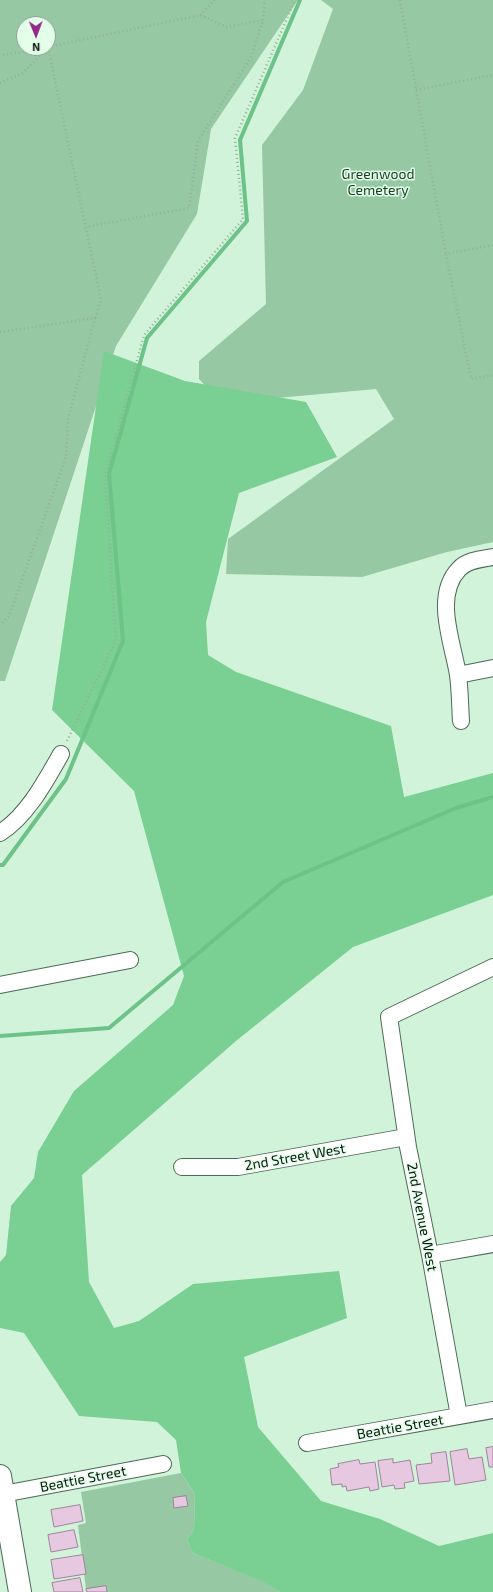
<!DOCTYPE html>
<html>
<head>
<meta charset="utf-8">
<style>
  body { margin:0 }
  #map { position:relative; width:493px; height:1592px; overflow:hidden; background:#d1f3d9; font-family:"Exo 2",sans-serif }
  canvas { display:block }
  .north { position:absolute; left:16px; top:16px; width:40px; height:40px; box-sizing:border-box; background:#e3fee9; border:1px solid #8da291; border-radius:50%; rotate:179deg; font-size:11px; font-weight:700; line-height:16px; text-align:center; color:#0b170e }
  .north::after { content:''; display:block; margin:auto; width:14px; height:18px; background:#95298a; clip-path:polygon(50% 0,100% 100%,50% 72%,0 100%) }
</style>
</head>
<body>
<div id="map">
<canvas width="493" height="1592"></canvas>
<div class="north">N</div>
</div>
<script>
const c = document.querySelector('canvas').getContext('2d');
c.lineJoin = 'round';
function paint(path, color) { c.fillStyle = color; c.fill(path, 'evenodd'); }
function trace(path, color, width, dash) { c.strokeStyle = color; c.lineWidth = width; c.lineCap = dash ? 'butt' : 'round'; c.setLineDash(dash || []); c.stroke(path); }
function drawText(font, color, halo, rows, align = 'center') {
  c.font = font + ' "Exo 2",sans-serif'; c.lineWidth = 3; c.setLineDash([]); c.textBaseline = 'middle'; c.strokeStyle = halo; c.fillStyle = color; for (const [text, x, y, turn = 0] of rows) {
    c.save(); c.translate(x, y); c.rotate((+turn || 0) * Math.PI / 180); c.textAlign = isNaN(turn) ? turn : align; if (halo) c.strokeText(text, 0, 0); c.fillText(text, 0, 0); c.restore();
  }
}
paint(new Path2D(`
  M0 0H298L211 129 197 214 116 346 5 681H0ZM24 24H48V48H24Z
  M321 0H493V542L447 552 362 577 226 574 228 539 394 419 376 389 222 403 199 379V361L266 304 262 145 303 90 333 9Z
  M181 1473 195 1494 194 1529 187 1540 193 1553 264 1582 281 1592H107L86 1589 78 1525 86 1523 81 1492Z`), '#95c8a3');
paint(new Path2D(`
  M104 351 185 381 306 402 337 457 239 493 206 622 208 655 236 672 391 726 404 797 493 773V895L353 947 236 1041 82 1175 89 1282 114 1328 139 1321 193 1284 339 1271 347 1318 244 1357 258 1427 321 1501 380 1519 439 1546 493 1533V1592H281L263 1582 193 1553 187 1540 194 1529 195 1494 181 1473 176 1440 157 1422 79 1416 24 1333 0 1328V1262L6 1255 11 1206 34 1178 38 1152 74 1091 173 1005 184 976 134 791 52 710Z`), '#7acf93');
trace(new Path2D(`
  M0 865H3L66 779 123 641 109 474 147 338 247 221 240 140 300 0
  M0 1036 109 1028 283 882 456 808 493 797`), '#6dc287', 4);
const building = new Path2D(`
  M493 1447V1467H489L486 1448Z
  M467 1449 469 1459 482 1457 486 1480 455 1485 450 1452Z
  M446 1452 450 1481 419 1484 416 1465 432 1463 431 1454Z
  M393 1459V1463L410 1460 414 1481 404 1483 405 1488 395 1489 394 1485 382 1487 378 1461Z
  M359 1460 360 1464 375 1462 379 1489 370 1491 369 1487 347 1491 346 1486 342 1487V1484L332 1485 330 1469 339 1467 338 1464Z
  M186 1496 188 1506 174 1508 173 1498Z
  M80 1505 83 1521 54 1527 51 1510Z
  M74 1530 78 1547 51 1552 48 1535Z
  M83 1555 86 1574 54 1579 51 1560Z
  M80 1578 83 1592H54L52 1583Z
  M106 1586 107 1592H87L86 1589Z`);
paint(building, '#e7c8e1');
trace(building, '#a0839b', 1);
const minor = new Path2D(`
  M458 675 493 668
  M461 721C460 705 460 690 458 675 453 643 433 596 459 569 467 560 482 559 493 557
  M0 833C27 816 45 782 61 754
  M0 985 130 960
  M182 1167H238L406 1137
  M430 1255 493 1244
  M459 1416 430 1255 408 1147 389 1017 493 967
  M307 1443 493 1410
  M3 1494 163 1464`);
const secondary = new Path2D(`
  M0 1476 20 1592`);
trace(minor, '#4c6a54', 18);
trace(secondary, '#4c6a54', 24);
trace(new Path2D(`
  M400 0 446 254
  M200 15 215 0
  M263 20 265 0
  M48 47 200 15 227 27 263 20 251 57 198 141 189 208 86 227
  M48 47 101 300 95 318
  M3 55 42 48
  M0 83 23 73 47 48
  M416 90 493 75
  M493 245 446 254 471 379 493 375
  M0 332 95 318 68 419 66 457 9 616 0 625
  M67 741 116 641 105 475 144 335 243 219 235 138 295 0`), '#95b09b', 2.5, [1, 3]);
trace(minor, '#fff', 16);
trace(secondary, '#fff', 22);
drawText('14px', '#173b23', '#e3fee9', [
  ["Greenwood",378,174],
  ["Cemetery",378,190]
]);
drawText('14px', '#0b170e', '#e3fee9', [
  ["2nd Street West",295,1157,-10],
  ["2nd Avenue West",422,1217,79],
  ["Beattie Street",400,1427,-10],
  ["Beattie Street",83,1479,-11]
]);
</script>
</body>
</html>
